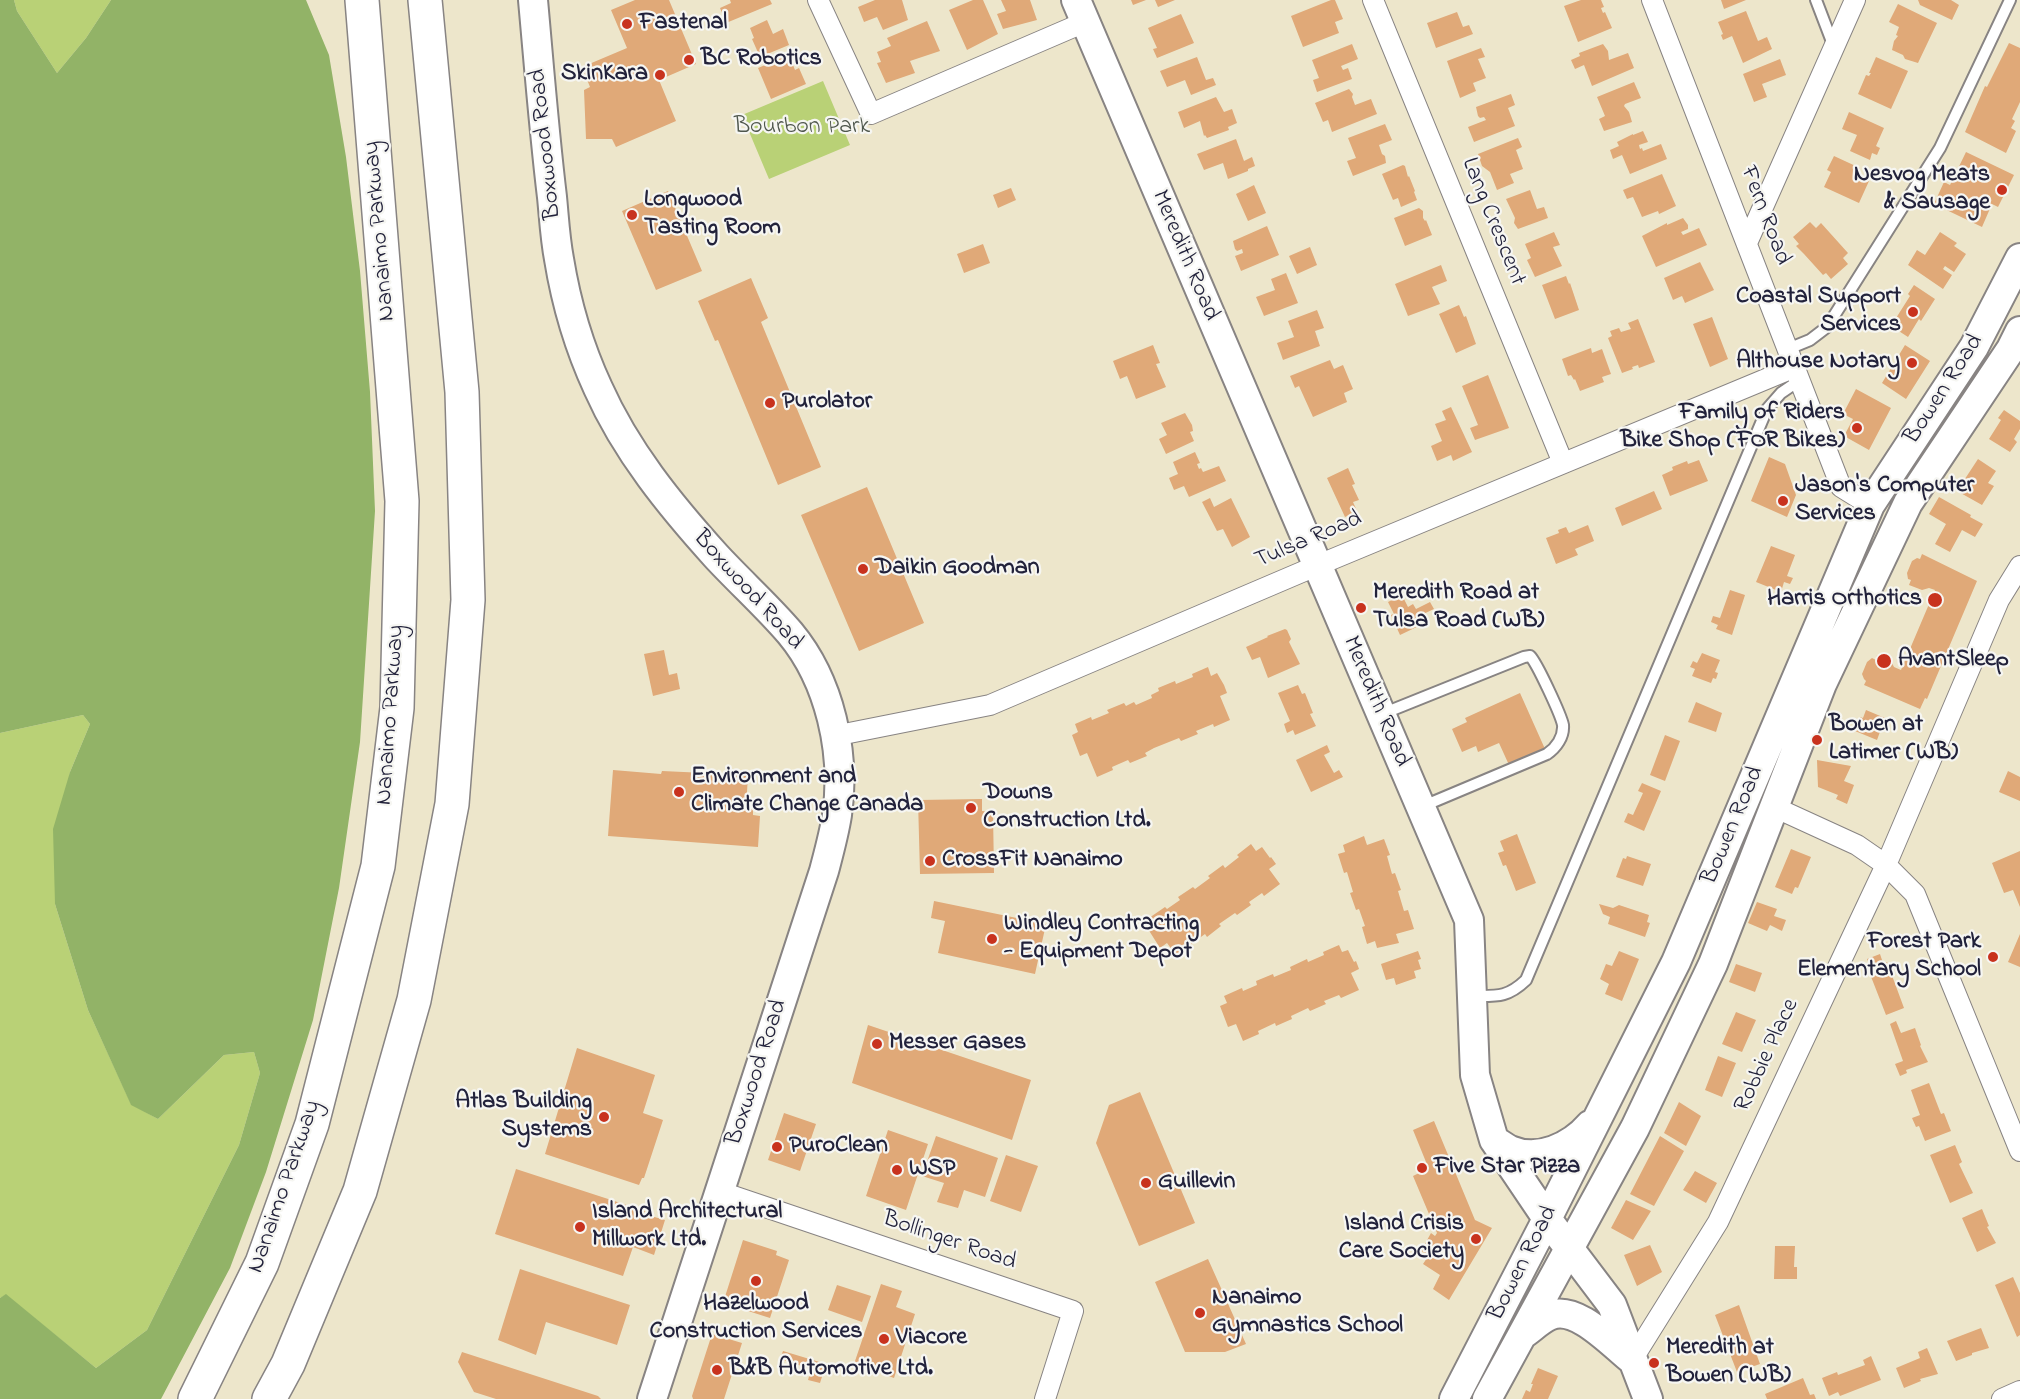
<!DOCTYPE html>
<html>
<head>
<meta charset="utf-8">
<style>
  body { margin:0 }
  canvas { display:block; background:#ede6cb }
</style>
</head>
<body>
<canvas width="2020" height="1399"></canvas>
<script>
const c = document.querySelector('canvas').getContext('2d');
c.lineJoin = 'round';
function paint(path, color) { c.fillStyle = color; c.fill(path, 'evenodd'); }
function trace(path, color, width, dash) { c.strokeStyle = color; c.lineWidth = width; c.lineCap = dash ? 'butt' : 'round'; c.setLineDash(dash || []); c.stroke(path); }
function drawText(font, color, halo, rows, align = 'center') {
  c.font = font + ' "Indie Flower",sans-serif'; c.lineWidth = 4.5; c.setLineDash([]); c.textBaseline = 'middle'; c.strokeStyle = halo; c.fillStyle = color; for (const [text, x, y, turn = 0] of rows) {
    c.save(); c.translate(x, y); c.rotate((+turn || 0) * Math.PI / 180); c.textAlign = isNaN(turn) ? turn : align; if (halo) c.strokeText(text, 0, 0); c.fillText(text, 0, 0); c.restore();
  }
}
paint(new Path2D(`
  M14 0H111L86 38 57 73 17 11Z
  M823 81 850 145 769 179 742 115Z
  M83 715 90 724 70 772 55 904 88 1010 131 1104 158 1119 224 1055 254 1052 260 1073 239 1145 147 1330 96 1368 6 1295 0 1298V733Z`), '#b9d176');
paint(new Path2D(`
  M0 0H14L17 11 57 73 86 38 111 0H306L329 55 346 157 360 271 370 392 375 511 360 742 339 888 313 1020 266 1172 230 1268 161 1399H0V1298L6 1294 96 1368 147 1330 239 1145 260 1073 254 1052 224 1055 158 1119 131 1105 88 1010 55 904 53 829 70 772 90 724 83 715 0 733Z`), '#92b367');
paint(new Path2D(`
  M635 0H669L696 64 659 80 676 121 616 147 612 139H586L584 90 590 87 582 67 627 48 611 10Z
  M730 0H770L772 4 726 23 720 8 731 3Z
  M875 0H902L908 20 883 30 877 17 864 22 858 7Z
  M973 0H983L998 34 967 50 949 10Z
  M1001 0H1030L1037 20 1003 29 997 14 1006 11Z
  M1131 0H1146L1133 5Z
  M1155 0H1175L1158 7Z
  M1331 0H1335L1343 19 1335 22 1339 33 1303 47 1291 16Z
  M1581 0H1601L1604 7 1601 8 1603 13 1605 12 1612 28 1578 42 1564 6Z
  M1721 0H1746L1724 9Z
  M1918 0H1951L1959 5 1952 20 1920 5Z
  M1898 4 1937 23 1918 63 1905 59 1903 55 1892 50 1894 41 1898 36 1896 35 1899 27 1889 22Z
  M1746 11 1758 41 1767 37 1772 49 1743 63 1732 36 1723 40 1721 35 1723 34 1718 22Z
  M1457 12 1463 27 1469 25 1473 34 1436 48 1427 23Z
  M1181 14 1194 43 1157 58 1153 49 1157 48 1148 28Z
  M767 20 773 34 783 29 789 45 760 57 752 39 754 38 750 28Z
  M927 21 940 51 910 61 915 73 886 83 877 63 881 62 877 52 891 46 887 38Z
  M2009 43 2020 48V102L2012 119 2015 121 2011 128 2016 131 2006 153 1965 132 1985 86 1987 87Z
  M1352 44 1358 59 1341 66 1343 70 1348 68 1352 79 1317 92 1313 80 1319 78 1312 60Z
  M1603 44 1608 51 1609 60 1628 53 1634 68 1592 86 1584 65 1575 69 1571 60 1580 56 1579 53Z
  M1481 48 1485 57 1478 59 1486 78 1473 83 1476 91 1460 98 1447 61Z
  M789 55 795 70 799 68 806 84 771 99 758 68Z
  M1197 57 1206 80 1213 78 1216 85 1191 95 1185 80 1167 87 1160 71Z
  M1876 57 1908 71 1891 109 1858 94 1866 75 1869 76 1871 73H1869Z
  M1780 59 1786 75 1762 84 1767 97 1754 102 1743 74Z
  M1634 82 1641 98 1625 104 1624 106 1629 112 1632 122 1604 131 1599 119 1605 116 1597 97Z
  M1349 89 1353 94 1352 97 1355 105 1371 99 1377 114 1332 132 1328 120 1323 122 1315 103Z
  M1511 94 1515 105 1508 108 1515 126 1474 142 1468 127 1486 120 1484 117 1480 118 1478 116 1476 107Z
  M1216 97 1224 112 1232 109 1237 123 1228 127 1229 130 1207 138 1205 135 1204 136 1200 121 1184 128 1178 112Z
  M1849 112 1884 128 1876 146 1880 148 1877 155 1872 153 1870 160 1850 151 1857 135 1842 129Z
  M1385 124 1392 140 1379 145 1382 154 1385 156 1386 163 1353 176 1347 161 1356 158 1348 138Z
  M1643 131 1648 142 1639 145 1640 149 1642 148 1643 151 1661 144 1667 159 1630 174 1622 155 1613 159 1610 150 1619 146 1617 142 1633 134V135Z
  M1518 138 1522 147 1516 150 1523 169 1510 174 1514 183 1497 190 1490 172 1482 166 1478 154Z
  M1236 139 1244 161 1252 157 1255 166 1248 169V171L1228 179 1223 163 1204 170 1197 154Z
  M1966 152 2014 175 1998 207 1992 204 1982 227 1934 204 1944 182 1950 185Z
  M1834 156 1860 168 1857 175 1869 181 1859 203 1824 187 1831 172 1827 170Z
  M1403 165 1405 166 1408 177 1409 176 1415 191 1414 192 1417 200 1401 207 1398 198 1393 200 1382 174Z
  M1662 174 1676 206 1659 214 1658 211 1642 217 1633 197 1627 199 1623 190Z
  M1254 185 1266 213 1248 221 1236 194Z
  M1011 188 1016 200 998 208 993 195Z
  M1530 190 1537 209 1544 207 1548 218 1518 229 1514 223 1515 218 1506 199Z
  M668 191 702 271 656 290 622 211Z
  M1419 208 1423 211V218L1425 221 1426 220 1432 235 1405 246 1394 218Z
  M1683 218 1688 225V229L1681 232 1683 235 1699 228 1707 245 1656 267 1642 236 1667 223V225Z
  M1810 222 1816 228 1821 223 1848 253 1843 258 1848 264 1831 279 1826 273 1823 275 1804 254 1796 246 1799 244 1793 237Z
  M1267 226 1279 255 1241 271 1235 256 1243 253 1242 249 1237 251 1235 249 1233 241Z
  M1554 232 1560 245 1553 247 1562 266 1535 277 1527 260 1531 258 1525 244Z
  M1940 232 1957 243 1954 246 1966 254 1954 272 1945 266 1943 269 1952 275 1943 289 1908 265 1917 250 1925 255Z
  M983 244 990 263 964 273 957 254Z
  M1310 247 1317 265 1297 274 1289 256Z
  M1700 262 1714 290 1685 303 1682 296 1673 300 1664 278Z
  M1441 265 1447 281 1432 287 1440 304 1408 316 1395 284Z
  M1286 273 1298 303 1264 316 1256 297 1275 290 1271 279Z
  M1566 276 1569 284 1570 283 1579 310 1555 319 1542 285Z
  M751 278 768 318 761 322 821 467 778 485 718 340 715 341 698 301Z
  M1914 285 1935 299 1921 321 1919 319 1908 337 1891 326 1910 296 1908 294Z
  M1459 305 1464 317 1466 316 1476 344 1456 353 1439 314Z
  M1317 310 1324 328 1315 331 1320 346 1283 360 1277 343 1294 337 1288 321Z
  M1712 317 1728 359 1710 367 1693 324Z
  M1638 319 1655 362 1639 368 1638 365 1632 367 1633 369 1622 373 1608 338 1612 336 1610 331 1619 328 1621 332 1631 329 1628 323Z
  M1153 345 1160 363 1156 364 1166 387 1136 399 1127 376 1120 379 1113 361Z
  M1905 345 1930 361 1906 399 1882 383Z
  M1591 348 1592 353 1602 349 1611 374 1602 377 1604 382 1580 391 1575 379 1574 380 1571 375 1568 376 1562 359Z
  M1330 360 1334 369 1343 365 1353 389 1344 393 1347 402 1313 417 1299 386 1295 388 1290 376Z
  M1488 375 1509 428 1475 440 1470 428 1478 425 1462 386Z
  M1856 389 1891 408 1869 450 1844 436 1853 419 1843 414Z
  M1451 407 1472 452 1453 461 1451 455 1437 461 1431 446 1442 441 1435 424 1446 420 1442 411Z
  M2004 410 2020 421V429L2014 439 2017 442 2010 452 1989 439 2001 420 1998 418Z
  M1185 413 1192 425 1193 431 1190 432 1194 441 1166 454 1159 439 1167 435 1161 423Z
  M1195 452 1200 463 1197 464 1199 469 1201 468 1203 472 1219 466 1226 481 1189 497 1184 486 1174 490 1169 478 1178 474 1173 462Z
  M1769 457 1785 464 1796 495 1787 517 1751 501Z
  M1978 459 1996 471 1988 483 1994 486 1982 505 1957 491Z
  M1699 460 1708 481 1670 496 1662 475 1673 470 1672 467 1687 461 1688 464Z
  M1348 468 1355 484 1352 485 1359 500 1353 502 1357 511 1345 517 1327 478Z
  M867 487 924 623 859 651 801 515Z
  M1654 491 1662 509 1622 526 1615 508Z
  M1939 497 1971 515 1970 517 1983 524 1975 537 1962 530 1950 552 1935 544 1946 524 1929 514Z
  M1210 498 1214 507 1231 498 1250 537 1232 547 1223 529 1217 531 1202 502Z
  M1588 525 1594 541 1575 549 1578 555 1556 564 1546 538 1559 533 1558 530 1566 527 1569 533Z
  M1771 546 1795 555 1787 576 1793 578 1790 584 1784 582 1781 592 1756 582Z
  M1922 554 1977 581 1927 699 1925 698 1920 709 1864 685 1866 681 1864 679 1862 674 1867 662 1872 658 1876 660 1877 655 1891 661 1894 667 1901 670 1935 590 1929 588 1922 590 1909 585 1911 580 1908 579 1907 573 1912 561 1917 558 1920 559Z
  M1730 590 1745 595 1732 635 1716 629 1718 625 1711 622 1713 616 1720 618Z
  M1402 595 1408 607 1413 604 1416 609 1430 602 1434 609 1419 616 1423 624 1400 635 1391 615 1394 614 1388 602Z
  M1285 629 1287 630 1291 639 1289 642 1300 664 1268 678 1260 657 1252 660 1246 647 1268 637 1267 636Z
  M664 650 669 675 677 673 680 689 653 696 644 654Z
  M1702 653 1720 660 1715 672 1718 673 1716 679 1713 678 1711 683 1692 676 1695 669 1690 667 1693 661 1697 663Z
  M1208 667 1211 676 1217 673 1224 685 1227 693 1220 696 1230 720 1214 727 1213 724 1196 731 1198 734 1181 741 1179 738 1154 748 1145 753 1147 756 1130 763 1128 760 1112 767 1113 770 1097 777 1087 753 1080 756 1072 735 1078 732 1075 724 1091 717 1092 720 1109 713 1107 710 1124 703 1126 706 1134 702 1136 705 1152 698 1151 695 1159 691 1158 688 1175 681 1176 684 1193 677 1192 674Z
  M1298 685 1302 694 1305 693 1313 713 1310 714 1316 726 1295 735 1293 730 1287 733 1284 724 1290 721 1278 693Z
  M1520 693 1545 749 1509 765 1499 743 1478 752 1476 746 1462 752 1452 729 1467 722 1465 718Z
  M1696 702 1722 713 1716 732 1688 722Z
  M1866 710 1885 718 1877 740 1855 731 1860 717 1863 718Z
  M1665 735 1680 741 1665 781 1650 775Z
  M1327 745 1330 752 1324 755 1334 773 1339 770 1343 777 1311 792 1296 760Z
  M1817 760 1851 766 1844 781 1854 785 1847 804 1836 799 1838 795 1818 787Z
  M613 770 661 774 662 771 748 775 746 809H753V815L760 816 758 847 608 836Z
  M2008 771 2020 777V801L1999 792Z
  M1642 783 1661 791 1644 831 1624 822 1628 813 1633 815 1643 793 1638 791Z
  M982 799V811L993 812 994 873 920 874 918 800Z
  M1517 834 1536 883 1516 891 1506 865 1503 866 1498 853 1504 851 1500 841Z
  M1364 836 1367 845 1384 839 1390 855 1387 856 1392 874 1395 873 1401 890 1398 891 1404 911 1408 910 1414 929 1396 934 1399 943 1377 948 1375 941 1367 944 1362 927 1365 926 1359 909 1356 910 1350 893 1353 892 1347 872 1344 873 1338 854 1345 852 1343 845Z
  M1251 844 1256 851 1262 847 1270 858 1271 857 1276 864 1269 869 1280 884 1264 896 1262 893 1249 902 1251 905 1237 915 1235 913 1219 924 1221 926 1207 937 1205 934 1190 945 1192 948 1178 958 1167 943 1160 948 1148 929 1154 925 1149 918 1165 907 1167 909 1180 900 1178 897 1193 887 1195 889 1210 878 1208 876 1223 865 1225 868 1239 857 1237 855Z
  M1791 849 1811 857 1798 888 1795 887 1792 894 1775 887Z
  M2020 851V907L2013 890 2004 893 1992 863Z
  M1627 856 1651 864 1643 886 1616 877 1623 858 1626 859Z
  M934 901 1046 924 1035 974 938 953 945 921 931 918Z
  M1757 902 1777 909 1774 916 1786 920 1782 931 1770 925 1767 931 1748 923Z
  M1599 904 1613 908 1619 905 1649 915 1647 922 1650 923 1645 937 1608 924 1610 917 1603 914Z
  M2020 934V967L2008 962Z
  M1339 945 1342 952 1348 950 1354 962 1356 961 1359 969 1351 973 1359 990 1341 998 1339 995 1324 1001 1326 1004 1310 1011 1308 1008 1291 1016 1292 1019 1276 1026 1275 1023 1258 1031 1259 1034 1243 1041 1236 1024 1228 1027 1220 1006 1227 1003 1224 996 1242 988 1243 991 1257 985 1256 981 1273 974 1274 977 1291 970 1290 967 1307 959 1308 962 1324 955 1323 952Z
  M1418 951 1421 959 1418 960 1421 969 1414 971 1416 978 1396 985 1394 978 1386 980 1381 964Z
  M1619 951 1639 959 1622 1001 1605 994 1609 984 1600 979 1606 964 1612 966Z
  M1880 954 1883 963 1887 962 1904 1008 1886 1015 1868 969 1871 968 1867 959Z
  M1736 964 1762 973 1755 992 1729 982Z
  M1736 1012 1756 1020 1742 1052 1722 1044Z
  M1896 1021 1901 1033 1915 1028 1921 1045 1920 1046 1928 1062 1906 1070 1907 1073 1900 1076 1895 1064 1903 1061 1890 1024Z
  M868 1025 1031 1080 1012 1140 852 1083Z
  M577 1048 655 1075 643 1113 663 1120 644 1178H642L639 1185 545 1154Z
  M1718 1056 1736 1063 1722 1097 1705 1090Z
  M1929 1083 1941 1114 1944 1113 1951 1131 1925 1141 1919 1126 1916 1127 1912 1118 1920 1115 1911 1090Z
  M1140 1092 1195 1223 1139 1246 1096 1143 1109 1105Z
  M1679 1102 1701 1116 1686 1146 1664 1133Z
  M784 1113 816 1124 800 1171 768 1160Z
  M1434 1121 1475 1220 1492 1228 1449 1300 1433 1289 1440 1275 1423 1264 1429 1255 1421 1251 1431 1233 1435 1236 1437 1233 1413 1176 1421 1172 1418 1165 1426 1162 1413 1130Z
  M888 1130 928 1144 906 1210 866 1196Z
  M936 1136 998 1158 985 1197 964 1190 958 1208 937 1202 944 1183 922 1176Z
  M1660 1136 1684 1151 1654 1206 1630 1194Z
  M1955 1145 1962 1162 1959 1164 1973 1193 1950 1203 1930 1155Z
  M1006 1155 1038 1166 1021 1212 990 1201Z
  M516 1169 645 1211 644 1214 665 1220 654 1255 633 1247 623 1276 495 1234Z
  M1695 1171 1717 1183 1706 1203 1683 1190Z
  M1626 1200 1651 1211 1633 1240 1611 1228Z
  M1982 1209 1989 1226 1987 1227 1996 1243 1977 1252 1962 1218Z
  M743 1240 777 1251 776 1255 789 1260 770 1318 723 1303Z
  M1650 1245 1662 1272 1637 1286 1624 1255Z
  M1775 1246H1795L1794 1267H1797V1279H1774Z
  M1208 1259 1246 1344 1225 1352H1185L1155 1282Z
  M520 1269 630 1305 617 1345 546 1322 536 1355 498 1340Z
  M2013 1277 2020 1293V1335L2017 1337 1995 1285Z
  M881 1284 902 1291 896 1307 915 1314 894 1378 854 1364Z
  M837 1285 871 1296 862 1322 828 1310Z
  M1739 1305 1760 1364 1737 1372 1715 1315Z
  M1981 1328 1989 1348 1972 1353V1355L1956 1361 1947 1341Z
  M712 1334 742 1343 724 1399H693L692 1396Z
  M1927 1348 1938 1374 1920 1379 1921 1381 1904 1388 1896 1368 1920 1358 1918 1352Z
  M783 1351 826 1364 820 1383 808 1380 811 1369 780 1359Z
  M462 1352 598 1396 601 1399H496L474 1392 458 1362Z
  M1871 1356 1881 1380 1840 1396 1838 1392 1829 1396 1822 1378 1837 1372 1838 1375 1865 1365 1863 1360Z
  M1538 1368 1558 1376 1548 1399H1522L1526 1390 1530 1392 1533 1384H1531Z
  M1803 1378 1810 1395 1814 1394 1816 1399H1767L1765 1394Z`), '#e0a978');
const lane = new Path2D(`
  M1816 0 1834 47
  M1788 349 1810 340 1827 327 1940 148 2010 0
  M1382 714 1524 657 1530 656C1537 663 1561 715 1563 725 1564 737 1556 748 1547 754L1421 807
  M1472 996C1497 996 1507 998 1526 980L1767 409 1781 393 1800 380`);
const street = new Path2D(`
  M818 0 871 114 1085 22
  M1373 0 1563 463
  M1652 0 1841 487 1870 505
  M1747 243 1855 0
  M834 736 990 705 1316 566 1795 367
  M1774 807 1857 845 1886 865 1915 894 2020 1151
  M721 1192 1073 1311 1045 1399
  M1632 1360 1718 1222 1886 865 1999 600 2020 566
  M2002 1399 2020 1391`);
const secondary = new Path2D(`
  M533 0C539 66 544 131 552 197 554 217 555 238 559 259 566 302 579 347 598 388 626 451 670 505 716 556 740 582 767 606 790 633 830 681 846 753 837 815 834 834 829 852 824 871L652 1399
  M1076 0 1469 920 1475 1075 1494 1140 1550 1223 1612 1305 1648 1399
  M1494 1140C1499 1143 1504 1147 1510 1150 1538 1162 1571 1147 1590 1125
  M1522 1335C1531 1329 1540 1320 1549 1316 1575 1303 1612 1344 1631 1359
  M1454 1399 1547 1219 1676 962 1870 505 1974 347 2020 258
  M1487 1399 1635 1128 1713 964 1822 684 1908 503 2011 349 2020 331`);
const highway = new Path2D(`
  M195 1399 262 1263 312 1124 378 866 397 708 402 501 362 0
  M269 1399 288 1364 360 1191 414 1000 452 804 468 600 462 392 425 0`);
trace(lane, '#888483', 14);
trace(street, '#888483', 22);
trace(secondary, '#888483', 32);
trace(highway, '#888483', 36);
trace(lane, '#fff', 10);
trace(street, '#fff', 20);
trace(secondary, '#fff', 28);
trace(highway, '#fff', 33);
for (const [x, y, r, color] of [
  [627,24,6,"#c8321e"],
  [689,60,6,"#c8321e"],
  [660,75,6,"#c8321e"],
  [2002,190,6,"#c8321e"],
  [632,215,6,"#c8321e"],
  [1913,312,6,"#c8321e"],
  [1912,363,6,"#c8321e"],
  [770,403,6,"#c8321e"],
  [1857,428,6,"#c8321e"],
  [1783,501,6,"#c8321e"],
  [863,569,6,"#c8321e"],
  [1935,600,8,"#c8321e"],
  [1361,608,6,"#c8321e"],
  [1884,661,8,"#c8321e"],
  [1817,740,6,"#c8321e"],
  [679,792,6,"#c8321e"],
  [971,808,6,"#c8321e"],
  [930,861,6,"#c8321e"],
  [992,939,6,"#c8321e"],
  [1993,957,6,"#c8321e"],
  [877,1044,6,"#c8321e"],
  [604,1117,6,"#c8321e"],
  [777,1147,6,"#c8321e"],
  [1422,1168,6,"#c8321e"],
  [897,1170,6,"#c8321e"],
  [1146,1183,6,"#c8321e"],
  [580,1227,6,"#c8321e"],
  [1476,1239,6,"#c8321e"],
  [756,1281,6,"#c8321e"],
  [1200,1313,6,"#c8321e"],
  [884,1339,6,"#c8321e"],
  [1654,1363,6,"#c8321e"],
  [717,1370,6,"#c8321e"]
]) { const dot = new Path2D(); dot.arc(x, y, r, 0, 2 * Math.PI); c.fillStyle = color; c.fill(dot); trace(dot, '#f6f6f2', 2); }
drawText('bold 24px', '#22223b', '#f6f6f2', [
  ["Fastenal",639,24],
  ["BC Robotics",701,60],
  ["SkinKara",648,75,"right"],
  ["Nesvog Meats",1990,176,"right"],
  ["& Sausage",1990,204,"right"],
  ["Longwood",644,201],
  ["Tasting Room",644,229],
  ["Coastal Support",1901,298,"right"],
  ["Services",1901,326,"right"],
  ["Althouse Notary",1900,363,"right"],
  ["Purolator",782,403],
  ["Family of Riders",1845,414,"right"],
  ["Bike Shop (FOR Bikes)",1845,442,"right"],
  ["Jason's Computer",1795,487],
  ["Services",1795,515],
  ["Daikin Goodman",875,569],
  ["Meredith Road at",1373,594],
  ["Tulsa Road (WB)",1373,622],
  ["Harris Orthotics",1922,600,"right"],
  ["AvantSleep",1898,661],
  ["Bowen at",1829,726],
  ["Latimer (WB)",1829,754],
  ["Environment and",691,778],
  ["Climate Change Canada",691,806],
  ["Downs",983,794],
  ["Construction Ltd.",983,822],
  ["CrossFit Nanaimo",942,861],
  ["Windley Contracting",1004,925],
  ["- Equipment Depot",1004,953],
  ["Forest Park",1981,943,"right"],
  ["Elementary School",1981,971,"right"],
  ["Messer Gases",889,1044],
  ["Atlas Building",592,1103,"right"],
  ["Systems",592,1131,"right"],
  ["PuroClean",789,1147],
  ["Five Star Pizza",1434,1168],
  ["WSP",909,1170],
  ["Guillevin",1158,1183],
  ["Island Architectural",592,1213],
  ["Millwork Ltd.",592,1241],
  ["Island Crisis",1464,1225,"right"],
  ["Care Society",1464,1253,"right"],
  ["Nanaimo",1212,1299],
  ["Gymnastics School",1212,1327],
  ["Hazelwood",756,1305,"center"],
  ["Construction Services",756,1333,"center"],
  ["Viacore",896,1339],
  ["Meredith at",1666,1349],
  ["Bowen (WB)",1666,1377],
  ["B&B Automotive Ltd.",729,1370]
], 'left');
drawText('24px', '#4f574d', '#f6f6f2', [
  ["Bourbon Park",802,128]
]);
drawText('24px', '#22223b', '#f6f6f2', [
  ["Boxwood Road",547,144,-96],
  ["Fern Road",1764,216,69],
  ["Lang Crescent",1492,222,68],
  ["Nanaimo Parkway",381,231,-95],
  ["Meredith Road",1184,256,67],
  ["Bowen Road",1945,390,-57],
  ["Tulsa Road",1309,541,-23],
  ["Boxwood Road",747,591,48],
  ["Meredith Road",1375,702,67],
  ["Nanaimo Parkway",392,715,-86],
  ["Bowen Road",1734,826,-67],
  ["Robbie Place",1768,1056,-65],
  ["Boxwood Road",758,1073,-72],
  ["Nanaimo Parkway",286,1187,-71],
  ["Bollinger Road",949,1242,19],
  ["Bowen Road",1524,1264,-63]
]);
</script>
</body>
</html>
